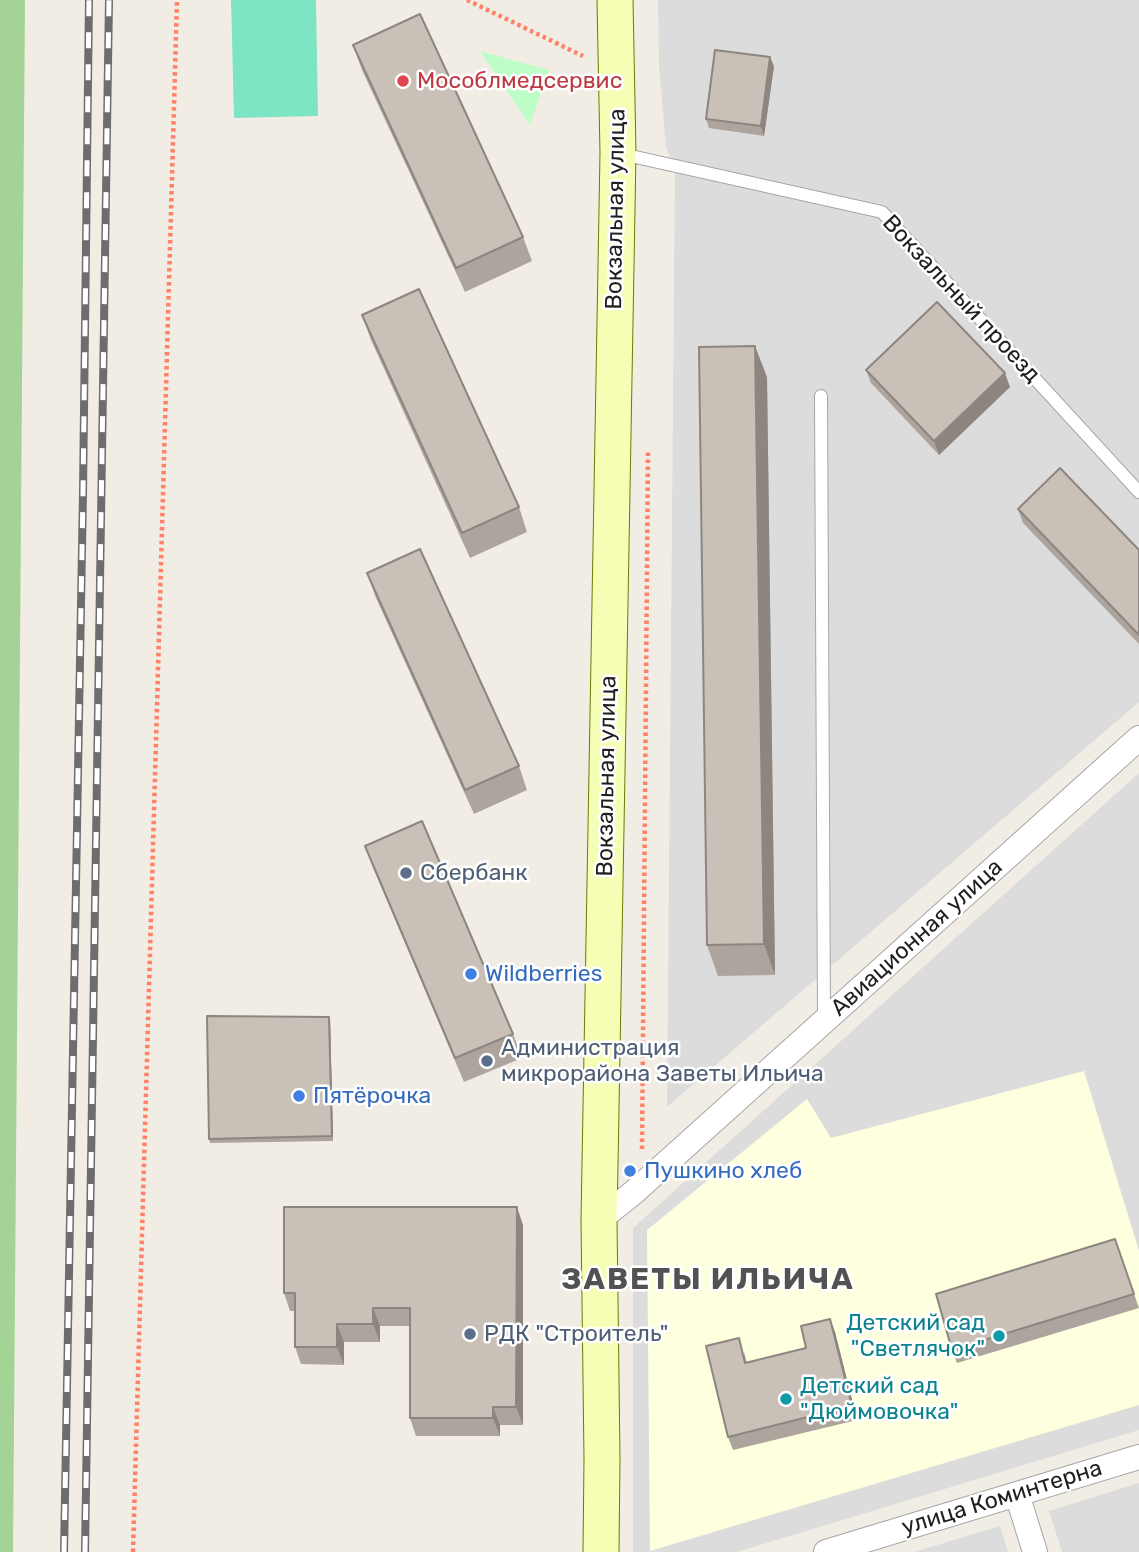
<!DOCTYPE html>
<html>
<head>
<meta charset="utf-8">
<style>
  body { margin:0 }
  canvas { display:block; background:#f1ede5 }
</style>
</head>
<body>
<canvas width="1139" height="1552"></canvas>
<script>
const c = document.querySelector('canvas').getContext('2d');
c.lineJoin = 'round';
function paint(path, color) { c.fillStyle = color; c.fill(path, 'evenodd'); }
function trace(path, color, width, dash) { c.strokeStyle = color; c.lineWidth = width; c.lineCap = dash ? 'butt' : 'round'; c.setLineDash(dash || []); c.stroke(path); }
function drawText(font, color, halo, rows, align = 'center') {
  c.font = font + ' Rubik,sans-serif'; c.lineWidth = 5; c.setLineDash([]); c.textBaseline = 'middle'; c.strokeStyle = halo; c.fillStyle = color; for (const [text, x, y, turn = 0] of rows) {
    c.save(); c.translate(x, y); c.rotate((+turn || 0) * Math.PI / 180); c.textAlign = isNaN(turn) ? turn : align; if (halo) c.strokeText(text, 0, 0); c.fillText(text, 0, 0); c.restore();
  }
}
paint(new Path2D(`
  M658 0H1139V702L667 1107 675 166 666 148 659 65Z
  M1139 773V1430L737 1552H633V1228Z
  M1139 1483V1552H1062L1049 1511Z
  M1000 1526 1008 1552H914Z`), '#dddcdc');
paint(new Path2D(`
  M1084 1071 1139 1251V1405L650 1551 647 1230 807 1099 831 1138Z`), '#fdffdf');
paint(new Path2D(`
  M0 0H25L13 1552H0Z`), '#a4d396');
paint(new Path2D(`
  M480 51 549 70 530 125Z`), '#bffdc8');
paint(new Path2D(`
  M231 0H316L318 116 234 118Z`), '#7de5c4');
const lane = new Path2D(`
  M622 154 882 212 1139 492
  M821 396 824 1019`);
const street = new Path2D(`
  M599 1220 633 1193 1139 738
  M1017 1494 1035 1552
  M826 1552 1139 1457`);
const secondary = new Path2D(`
  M601 1552 602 1459 599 1220 618 153 615 0`);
trace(lane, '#a6a6a6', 14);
trace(street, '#a6a6a6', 26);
trace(secondary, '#677c00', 37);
trace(new Path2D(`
  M467 0 583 56
  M642 1149 648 451
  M133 1552 177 0`), '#ff8167', 4.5, [3.5, 3.5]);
trace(lane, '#fff', 12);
trace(street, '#fff', 24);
trace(secondary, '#f6feb5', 35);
const rail = new Path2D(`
  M64 1552 83 493 89 0
  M85 1552 109 0`);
trace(rail, '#6d6d6d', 8);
trace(rail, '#fff', 5, [16]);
paint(new Path2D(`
  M353 45 523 237 532 261 465 292 362 70Z
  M774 66 764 136 709 128 706 119Z
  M362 315 519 507 527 532 470 558 371 340Z
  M866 370 1010 387 939 455 871 383Z
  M767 377 775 975 718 976 707 945Z
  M1018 509 1139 550V644L1023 523Z
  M367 573 519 766 527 790 474 814 376 598Z
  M365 846 513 1034 522 1058 464 1082 374 870Z
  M329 1017 330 1021 333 1141 210 1143 209 1139Z
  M523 1225V1425H500V1436H416L410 1418V1326H380V1342H344V1365L301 1364 295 1347V1311H290L284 1293Z
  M1115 1239 1139 1308 957 1363 952 1350Z
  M830 1319 835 1332 857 1420 733 1450 728 1437 744 1352 747 1363 806 1348Z`), '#ada59d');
paint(new Path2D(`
  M770 57 774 66 764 136 761 126Z
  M755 346 767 377 775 975 764 944Z
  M1005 373 1010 387 939 455 934 441Z
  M329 1017 330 1021 333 1141 332 1136Z
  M517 1207 523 1225V1425L516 1407Z
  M373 1308 380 1326V1342L373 1324Z
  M830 1319 835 1332 857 1420 852 1406Z
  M337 1324 344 1342V1365L337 1347Z
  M493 1407 500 1425V1436L493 1418Z`), '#8d8680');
const building = new Path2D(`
  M420 14 523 237 456 268 353 45Z
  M715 50 770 57 761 126 706 119Z
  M419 289 519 507 462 533 362 315Z
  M937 302 1005 373 934 441 866 370Z
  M755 346 764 944 707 945 699 347Z
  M1060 468 1139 550V635L1018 509Z
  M420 549 519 766 465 790 367 573Z
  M422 821 513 1034 455 1058 365 846Z
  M207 1016 329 1017 332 1136 209 1139Z
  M284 1207H517L516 1407H493V1418H410V1308H373V1324H337V1347H295V1293H284Z
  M1115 1239 1134 1294 952 1350 936 1294Z
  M830 1319 852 1406 728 1437 706 1346 739 1338 745 1363 806 1348 801 1326Z`);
paint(building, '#c9c0b7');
trace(building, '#8d8680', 2);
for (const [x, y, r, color] of [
  [403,81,7,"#e0444e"],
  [406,873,7,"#5c6f8a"],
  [471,974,7,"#3f7fe0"],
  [487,1061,7,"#5c6f8a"],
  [299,1096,7,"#3f7fe0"],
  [630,1171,7,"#3f7fe0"],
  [470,1334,7,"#5c6f8a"],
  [999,1336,7,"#0f9aa8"],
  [786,1399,7,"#0f9aa8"]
]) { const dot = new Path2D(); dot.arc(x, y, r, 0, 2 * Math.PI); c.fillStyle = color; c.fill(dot); trace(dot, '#fff', 2.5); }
drawText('23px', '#be3a42', '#fff', [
  ["Мособлмедсервис",417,81]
], 'left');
drawText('23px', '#1f1f1f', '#fff', [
  ["Вокзальная улица",616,209,-89],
  ["Вокзальный проезд",961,299,47],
  ["Вокзальная улица",607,776,-89],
  ["Авиационная улица",917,938,-42],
  ["улица Коминтерна",1002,1498,-17]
]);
drawText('23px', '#4e5e75', '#fff', [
  ["Сбербанк",420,873],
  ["Администрация",501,1048],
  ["микрорайона Заветы Ильича",501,1074],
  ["РДК \"Строитель\"",484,1334]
], 'left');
drawText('23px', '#366cbe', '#fff', [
  ["Wildberries",485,974],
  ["Пятёрочка",313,1096],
  ["Пушкино хлеб",644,1171]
], 'left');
drawText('23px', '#0d838f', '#fff', [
  ["Детский сад",985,1323],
  ["\"Светлячок\"",985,1349],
  ["Детский сад",800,1386,"left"],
  ["\"Дюймовочка\"",800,1412,"left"]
], 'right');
c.letterSpacing = '2px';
drawText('bold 30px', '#525252', '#fff', [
  ["ЗАВЕТЫ ИЛЬИЧА",708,1280]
]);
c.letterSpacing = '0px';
</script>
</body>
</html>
